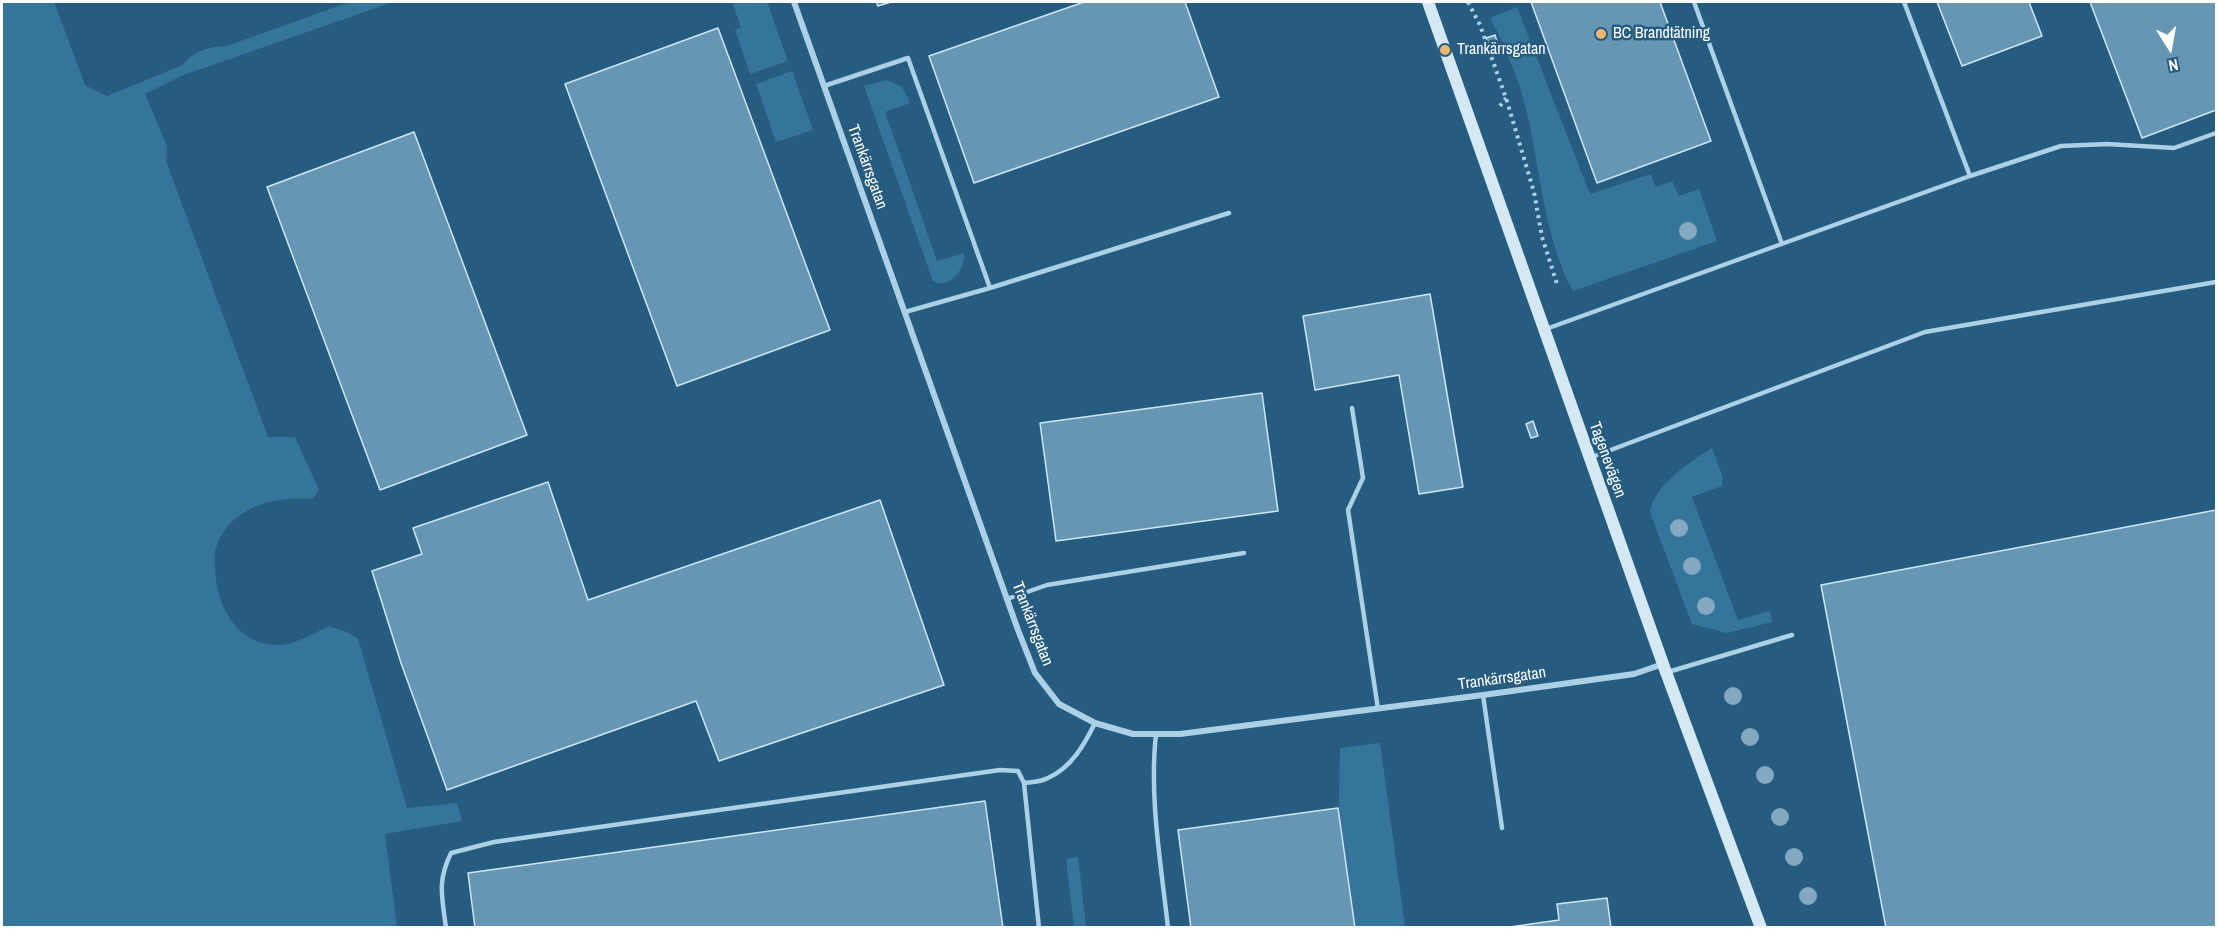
<!DOCTYPE html>
<html>
<head>
<meta charset="utf-8">
<style>
  body { margin:0 }
  #map { position:relative; width:2218px; height:929px; overflow:hidden; background:#265c7f; font-family:"Archivo Narrow",sans-serif }
  canvas { display:block }
  .frame { position:absolute; inset:0; border:3px solid #fff; pointer-events:none }
  .north { position:absolute; left:2140px; top:18px; width:60px; height:60px; -webkit-text-stroke:4px #265c7f; paint-order:stroke; rotate:169deg; font-size:16px; font-weight:700; line-height:24px; text-align:center; color:#fff }
  .north::after { content:''; display:block; margin:auto; width:21px; height:27px; background:#fff; clip-path:polygon(50% 0,100% 100%,50% 72%,0 100%) }
</style>
</head>
<body>
<div id="map">
<canvas width="2218" height="929"></canvas>
<div class="frame"></div>
<div class="north">N</div>
</div>
<script>
const c = document.querySelector('canvas').getContext('2d');
c.lineJoin = 'round';
function paint(path, color) { c.fillStyle = color; c.fill(path, 'evenodd'); }
function trace(path, color, width, dash) { c.strokeStyle = color; c.lineWidth = width; c.lineCap = dash ? 'butt' : 'round'; c.setLineDash(dash || []); c.stroke(path); }
function drawText(font, color, halo, rows, align = 'center') {
  c.font = font + ' "Archivo Narrow",sans-serif'; c.lineWidth = 5; c.setLineDash([]); c.textBaseline = 'middle'; c.strokeStyle = halo; c.fillStyle = color; for (const [text, x, y, turn = 0] of rows) {
    c.save(); c.translate(x, y); c.rotate((+turn || 0) * Math.PI / 180); c.textAlign = isNaN(turn) ? turn : align; if (halo) c.strokeText(text, 0, 0); c.fillText(text, 0, 0); c.restore();
  }
}
paint(new Path2D(`
  M2 2H54L85 85 107 96 183 65C189 54 212 44 224 47L350 2H393L181 76 145 94 167 146 166 161 268 437H295L319 490 312 499C272 496 228 507 215 551 214 556 215 563 215 569 216 605 237 646 278 645 295 645 314 633 329 626L349 633 358 639 407 808 457 803 462 821 385 834 397 927H2Z
  M732 2H767L788 61 750 74 735 30 741 27Z
  M1517 7 1590 194 1651 174 1655 187 1672 181 1679 196 1699 189 1717 241 1573 291C1546 244 1540 171 1528 117 1522 87 1505 45 1490 18Z
  M792 71 813 130 776 142 756 84Z
  M887 80 902 87 910 103 885 112 937 261 964 253C966 269 949 290 933 281L864 86Z
  M1712 448 1723 478 1722 486 1692 497 1738 620 1770 611 1772 622 1727 633 1692 624 1650 512C1653 486 1692 460 1712 448Z
  M1380 743 1405 927H1355L1339 809 1340 748Z
  M1078 857 1086 927H1074L1066 859Z`), '#36759b');
const building = new Path2D(`
  M876 2H891L878 6Z
  M1084 2H1185L1219 97 974 183 929 56Z
  M1531 2H1660L1711 141 1597 183Z
  M1937 2H2029L2042 36 1962 66Z
  M2090 2H2216V110L2142 138Z
  M718 28 830 330 677 386 565 84Z
  M1495 35 1500 51 1492 54 1486 38Z
  M414 132 527 435 380 490 267 187Z
  M1430 294 1463 487 1419 494 1399 375 1315 390 1303 316Z
  M1262 393 1278 511 1056 541 1040 423Z
  M1533 421 1538 436 1531 438 1526 424Z
  M548 482 588 600 880 500 944 685 719 761 696 701 447 790 401 663 372 571 422 554 413 528Z
  M2216 510V928H1886L1821 585Z
  M985 801 1003 928H475L468 873Z
  M1338 808 1355 928H1191L1178 830Z
  M1607 898 1611 928H1503L1559 920 1557 904Z`);
paint(building, '#6696b4');
trace(building, '#cfe7f5', 1.5);
trace(new Path2D(`
  M1468 2 1480 25 1506 98 1534 192 1542 237 1557 284
  M1500 106 1506 98`), '#acd0e6', 4, [3, 4.5]);
trace(new Path2D(`
  M1694 2 1782 244
  M1904 2 1970 176
  M824 86 908 58 990 288 905 312
  M990 288 1229 213
  M1546 329 1970 176 2061 146 2107 144 2174 148 2216 133
  M1352 408 1363 478 1348 510 1378 709
  M1592 457 1925 332 2216 282
  M1007 599 1047 585 1244 553
  M1668 672 1792 635
  M1483 695 1502 828
  M1156 734C1149 798 1161 863 1168 928
  M1024 783C1032 782 1041 782 1048 778 1072 767 1084 745 1095 723
  M446 928C442 896 437 882 451 853L494 842 1000 770 1018 771 1024 783 1039 928`), '#acd0e6', 4.5);
trace(new Path2D(`
  M794 2 1018 630 1035 673 1059 704 1095 723 1133 734H1180L1483 695 1634 674 1663 664`), '#acd0e6', 6);
trace(new Path2D(`
  M1428 2 1663 664 1761 928`), '#d5e9f5', 12);
c.fillStyle = '#83a8c0';
for (const [x, y] of [
  [1688,231],
  [1679,528],
  [1692,566],
  [1706,606],
  [1733,696],
  [1750,737],
  [1765,775],
  [1780,817],
  [1794,857],
  [1808,896]
]) { c.beginPath(); c.arc(x, y, 9, 0, 2 * Math.PI); c.fill(); }
for (const [x, y, r, color] of [
  [1601,34,6,"#efb571"],
  [1445,50,6,"#efb571"]
]) { const dot = new Path2D(); dot.arc(x, y, r, 0, 2 * Math.PI); c.fillStyle = color; c.fill(dot); trace(dot, '#265c7f', 2); }
drawText('16px', '#fff', '#265c7f', [
  ["BC Brandtätning",1613,34],
  ["Trankärrsgatan",1457,50]
], 'left');
drawText('16px', '#fff', '#265c7f', [
  ["Trankärrsgatan",867,167,70],
  ["Tagenevägen",1607,460,70],
  ["Trankärrsgatan",1032,624,69],
  ["Trankärrsgatan",1502,679,-8]
]);
</script>
</body>
</html>
